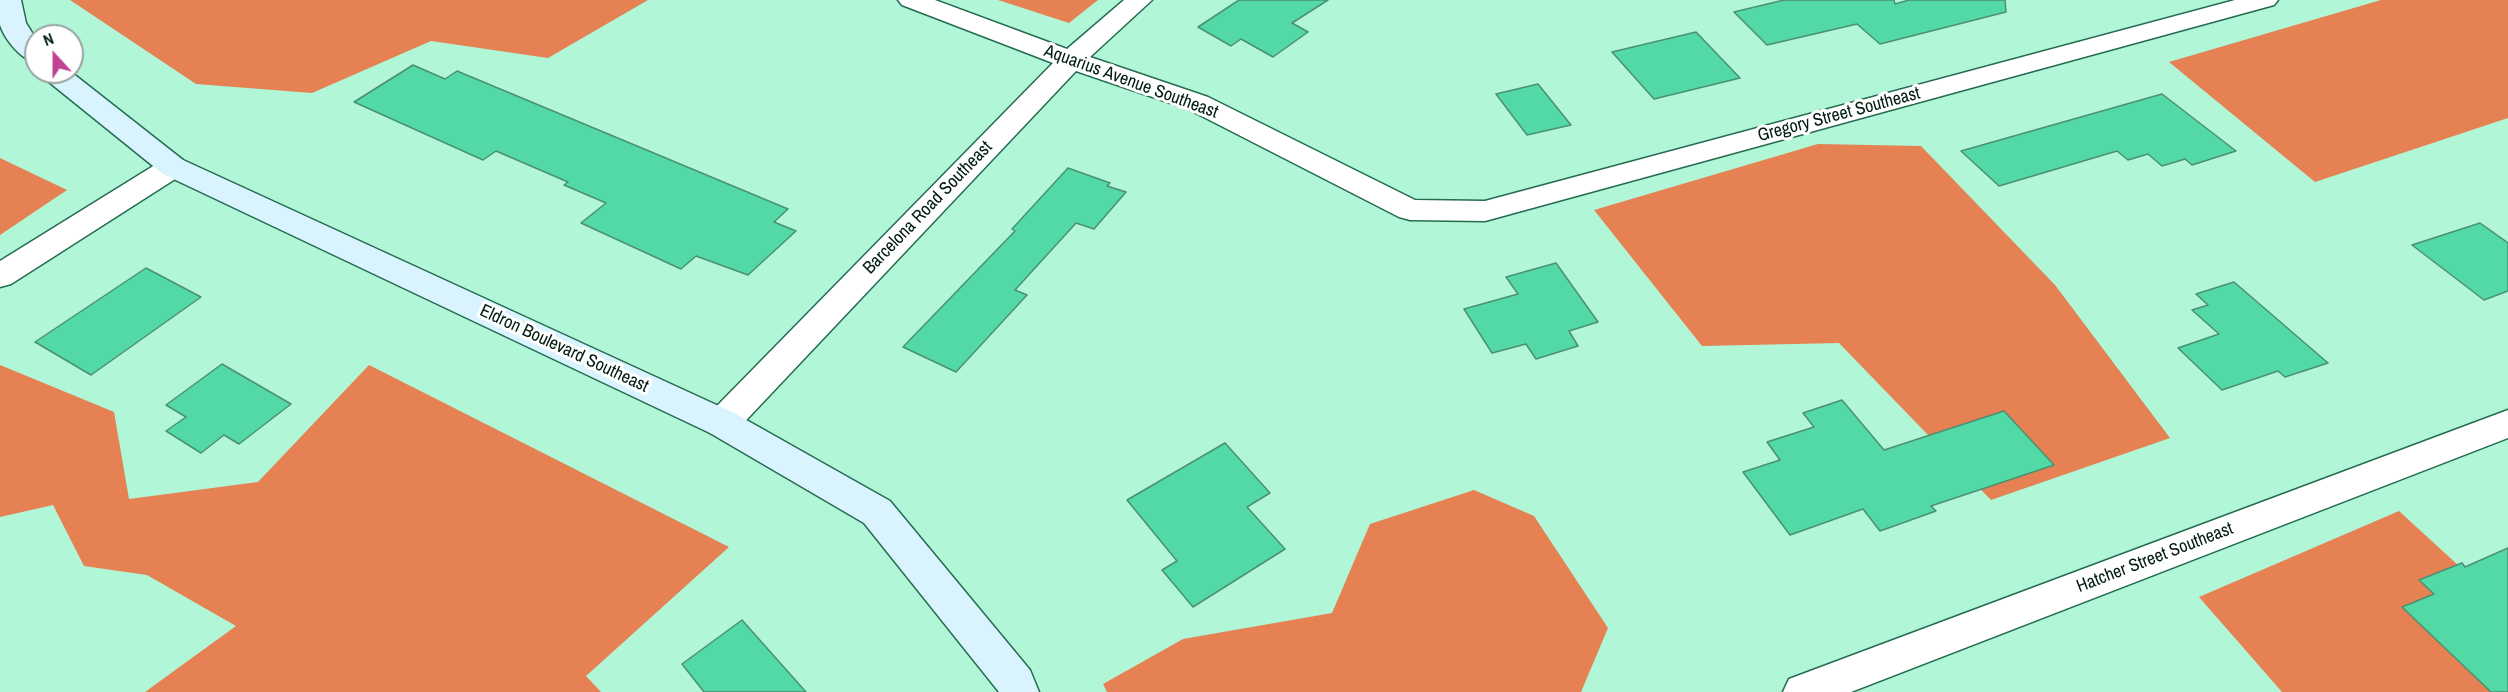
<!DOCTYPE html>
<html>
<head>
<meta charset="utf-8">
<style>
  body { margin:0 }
  #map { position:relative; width:2508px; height:692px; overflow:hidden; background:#b0f6d7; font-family:"Archivo Narrow",sans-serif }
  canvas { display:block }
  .north { position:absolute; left:24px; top:24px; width:60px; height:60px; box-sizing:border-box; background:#fff; border:2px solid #99a4a0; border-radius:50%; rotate:339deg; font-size:16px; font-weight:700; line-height:24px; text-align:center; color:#001c11 }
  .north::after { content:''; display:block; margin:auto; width:21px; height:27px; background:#c04393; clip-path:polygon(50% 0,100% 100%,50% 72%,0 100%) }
</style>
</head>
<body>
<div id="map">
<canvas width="2508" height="692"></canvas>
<div class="north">N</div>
</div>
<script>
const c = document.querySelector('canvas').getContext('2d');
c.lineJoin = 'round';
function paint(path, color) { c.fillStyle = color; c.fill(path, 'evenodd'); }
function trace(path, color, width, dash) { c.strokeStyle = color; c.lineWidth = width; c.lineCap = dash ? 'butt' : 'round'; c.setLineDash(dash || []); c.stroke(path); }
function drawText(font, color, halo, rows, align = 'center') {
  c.font = font + ' "Archivo Narrow",sans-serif'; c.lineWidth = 6; c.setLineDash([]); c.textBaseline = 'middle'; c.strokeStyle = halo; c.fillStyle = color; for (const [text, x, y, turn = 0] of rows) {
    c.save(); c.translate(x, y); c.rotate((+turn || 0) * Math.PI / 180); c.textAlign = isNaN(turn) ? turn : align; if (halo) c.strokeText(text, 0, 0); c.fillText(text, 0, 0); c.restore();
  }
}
paint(new Path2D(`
  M70 0H648L548 58 431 41 312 93 196 84Z
  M998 0H1098L1069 23Z
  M2381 0H2508V118L2315 182 2169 62Z
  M1818 144 1921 146 2055 285 2170 438 1991 500 1839 343 1702 346 1594 210Z
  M0 158 67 190 0 235Z
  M0 365 114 412 129 499 258 482 369 365 729 547 586 676 601 692H145L236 626 147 575 84 566 53 505 0 517Z
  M1474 490 1534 516 1608 628 1581 692H1107L1103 684 1183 639 1332 613 1370 524Z
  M2399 511 2508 611V692H2282L2199 597Z`), '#e58152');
const building = new Path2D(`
  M1239 0H1328L1292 23 1308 32 1273 57 1241 39 1231 46 1198 27Z
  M1784 0H1894L1895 4 1909 0H2005L2006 12 1880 44 1857 24 1767 45 1734 12Z
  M1696 32 1740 78 1654 99 1612 52Z
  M413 65 445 79 457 71 788 209 774 222 796 231 748 275 696 256 681 269 581 223 606 203 564 185 568 182 496 151 483 160 354 102Z
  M1538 84 1571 125 1527 135 1496 94Z
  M2162 94 2236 151 2192 165 2185 159 2162 166 2148 154 2128 160 2117 151 1999 186 1961 151Z
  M1068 168 1110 183 1107 186 1126 192 1094 229 1076 223 1015 290 1027 295 956 372 903 347 1015 231 1012 229Z
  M2480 223 2508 243V291L2484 300 2412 245Z
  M1556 263 1598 322 1569 331 1578 346 1536 359 1526 344 1492 353 1464 309 1518 294 1506 277Z
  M146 268 201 297 91 375 35 342Z
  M2234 282 2328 363 2285 377 2278 371 2222 390 2178 348 2219 334 2192 310 2208 305 2196 294Z
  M222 364 291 404 239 444 224 435 201 453 166 431 186 417 166 405Z
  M1842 400 1884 450 2004 411 2054 465 1931 506 1936 511 1880 531 1863 509 1790 535 1743 472 1780 460 1767 442 1814 427 1803 413Z
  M1225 443 1270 493 1247 507 1285 549 1193 607 1162 570 1177 561 1127 500Z
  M2508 548V692H2491L2402 607 2434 594 2419 580 2462 563 2465 567Z
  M742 620 806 692H704L682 664Z`);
paint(building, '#52d9a6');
trace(building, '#4b9074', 1.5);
const street = new Path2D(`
  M898 0H935L1067 49 1124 0H1152L1090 57 1208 97 1415 200 1485 201 2235 0H2278L2274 5 1485 221 1410 220 1399 217 1188 109 1076 71 734 433 722 437 710 433 705 423 710 413 1053 63 902 5Z
  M173 157 183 160 188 167 183 174 11 284 0 287V261L163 160Z
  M2508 410V438L1851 692H1783L1789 679Z`);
const secondary = new Path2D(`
  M0 0H21L26 23 36 39V63C21 59 5 40 0 25 0 17 0 8 0 0Z
  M40 72H71L183 160 734 413 890 501 1030 670 1039 692H999L864 523 710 433 163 174 44 78Z`);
trace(street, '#256b51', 3);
trace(secondary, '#256b51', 3);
paint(street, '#fff');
paint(secondary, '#daf4ff');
drawText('18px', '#001c11', '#fff', [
  ["Aquarius Avenue Southeast",1131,82,20],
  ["Gregory Street Southeast",1839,115,-15],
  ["Barcelona Road Southeast",928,208,-46],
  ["Eldron Boulevard Southeast",564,349,25],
  ["Hatcher Street Southeast",2155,558,-21]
]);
</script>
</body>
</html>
